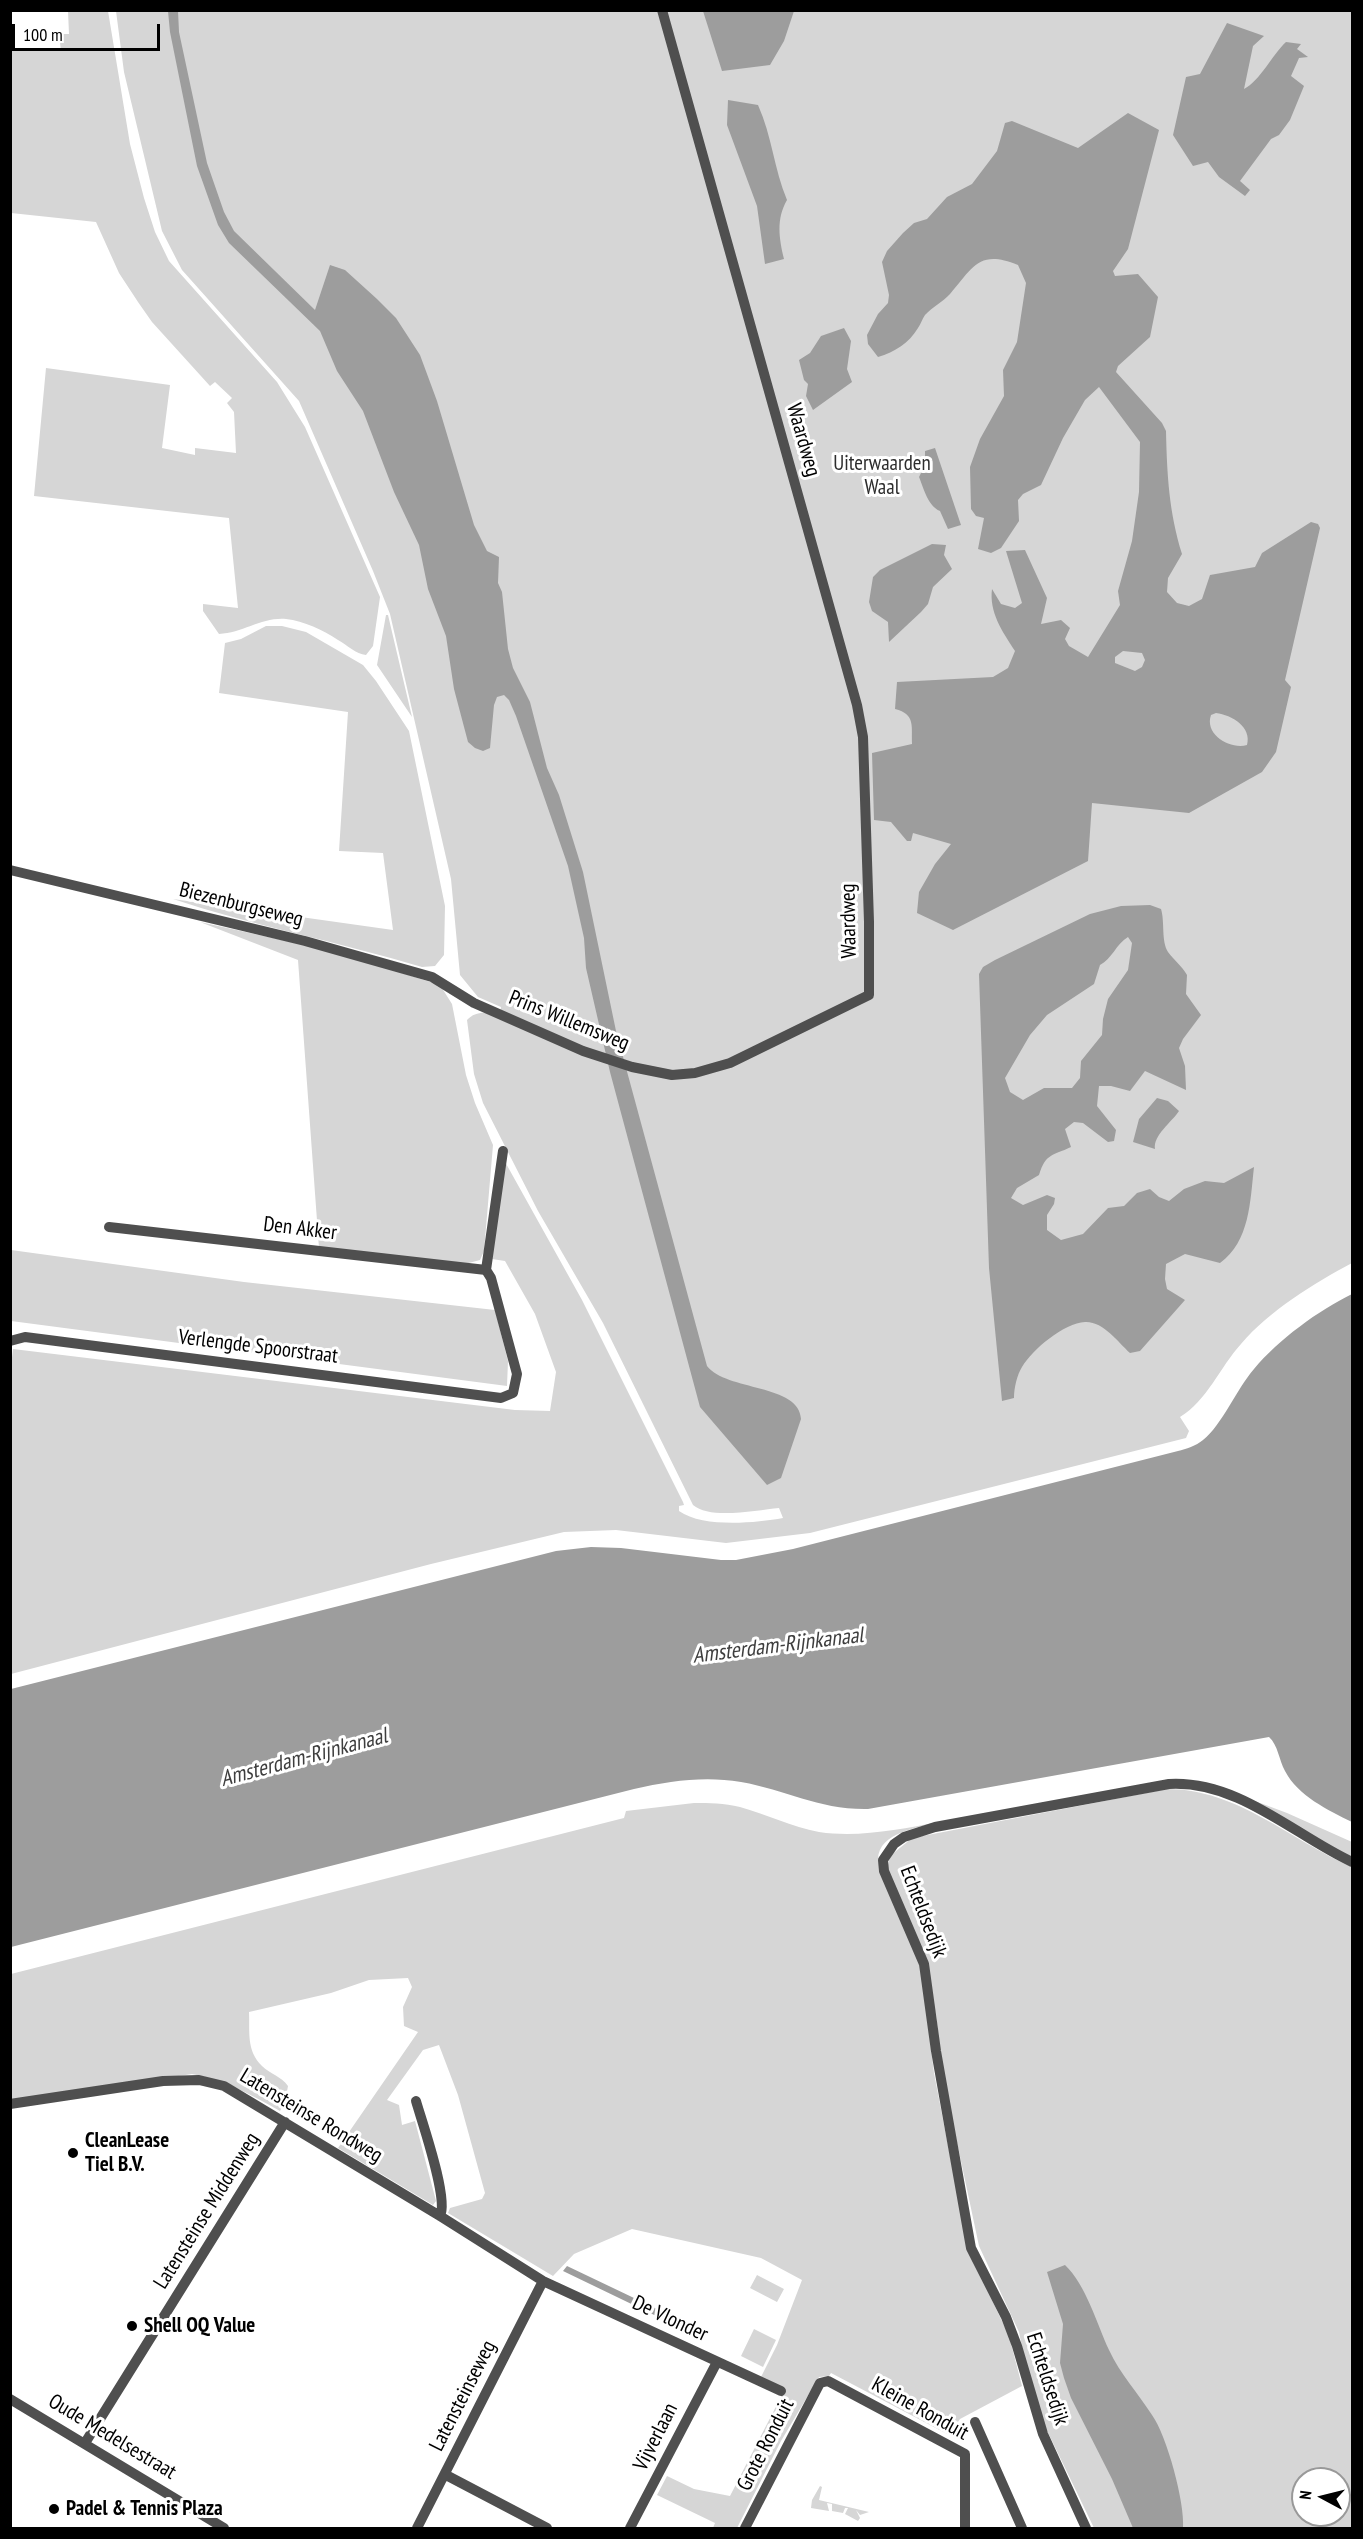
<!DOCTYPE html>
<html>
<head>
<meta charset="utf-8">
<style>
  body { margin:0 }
  #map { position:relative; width:1363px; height:2539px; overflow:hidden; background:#fff; font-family:"PT Sans Narrow",sans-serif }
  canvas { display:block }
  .frame { position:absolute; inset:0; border:12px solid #000; pointer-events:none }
  .north { position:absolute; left:1291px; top:2467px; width:60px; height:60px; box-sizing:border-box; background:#fff; border:2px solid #999; border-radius:50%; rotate:277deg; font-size:16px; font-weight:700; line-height:24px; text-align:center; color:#000 }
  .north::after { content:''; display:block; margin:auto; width:21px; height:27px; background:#000; clip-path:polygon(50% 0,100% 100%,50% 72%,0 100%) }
  .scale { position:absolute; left:12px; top:24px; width:148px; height:27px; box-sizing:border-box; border:3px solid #000; border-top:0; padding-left:8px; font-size:18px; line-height:21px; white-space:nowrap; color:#000; -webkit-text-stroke:4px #fff; paint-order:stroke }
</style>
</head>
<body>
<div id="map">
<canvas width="1363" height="2539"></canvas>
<div class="frame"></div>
<div class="north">N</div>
<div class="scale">100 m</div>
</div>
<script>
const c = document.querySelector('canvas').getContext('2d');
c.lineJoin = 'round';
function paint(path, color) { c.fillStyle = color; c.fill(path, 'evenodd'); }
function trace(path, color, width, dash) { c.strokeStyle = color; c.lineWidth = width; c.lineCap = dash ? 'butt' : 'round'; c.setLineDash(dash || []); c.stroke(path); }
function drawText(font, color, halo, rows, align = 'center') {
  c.font = font + ' "PT Sans Narrow",sans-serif'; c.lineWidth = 6; c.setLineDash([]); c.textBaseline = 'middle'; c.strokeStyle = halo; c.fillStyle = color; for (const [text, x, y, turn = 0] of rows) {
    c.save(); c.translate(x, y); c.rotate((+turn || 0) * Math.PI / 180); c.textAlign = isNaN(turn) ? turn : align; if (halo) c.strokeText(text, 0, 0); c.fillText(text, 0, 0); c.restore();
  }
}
paint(new Path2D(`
  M68 11H108L130 144 144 198 155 232 169 261 277 382 305 427 380 597 373 646 366 655C356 654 347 645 338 640 323 630 304 621 286 619 262 617 243 633 219 634L203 611V604L238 608 229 518 34 496 46 368 170 385 162 448 195 455V448L236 453 234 412 227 403 232 398 215 382 210 386 152 322 138 302 119 273 96 222 11 213V48L61 51 59 34H69Z
  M116 11H1352V1263C1313 1284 1270 1310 1241 1344 1220 1367 1207 1401 1180 1417L1189 1431 1186 1438 810 1533 726 1543 616 1530 564 1532 431 1564 11 1674 10 1374 13 1349 515 1410 550 1411 556 1372 535 1314 505 1261 492 1259 504 1160 582 1300 683 1502 684 1505 679 1506V1511C703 1528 755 1523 783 1518L779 1508C757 1510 710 1520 693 1505L603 1323 538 1211 483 1103 474 1074 467 1020C476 1010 489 1012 500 1016L501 1007 478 997 460 975 451 879 390 614 373 571 299 401 182 270 162 231 124 72Z
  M386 615H388L412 717 377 665Z
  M266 626H282L306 632 363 665 376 681 409 731 445 906 444 955 435 966 422 967C339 942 254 926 173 899L393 930 383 853 339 851 348 712 219 693 225 643 241 639Z
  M200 922 332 951 440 985 452 1004 466 1075 475 1103 493 1145 484 1251 480 1260 465 1264 319 1248 298 960Z
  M11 1250 244 1282 495 1310 508 1361 507 1386 11 1321Z
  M1167 1789C1238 1789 1290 1840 1352 1867V2528H1094L1040 2416 1030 2386 1019 2332 979 2246 944 2081 936 2014 887 1870 890 1856 912 1838ZM1303 2479H1339V2515H1303Z
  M1239 1795 1287 1813 1352 1842V1859Z
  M694 1803C709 1803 724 1803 740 1807 766 1814 792 1827 819 1832 859 1838 901 1829 939 1822 918 1828 879 1832 878 1859L921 1968 934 2073 968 2249 1009 2336 1022 2386 960 2419 949 2435 831 2373 829 2376 819 2377 781 2441 737 2528H713L715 2523 657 2495 667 2476 694 2489 730 2496 785 2389 761 2377 777 2345 802 2280 761 2258 632 2229 574 2254 553 2276 448 2213 450 2208 482 2199 485 2193 458 2095 439 2045 423 2050 387 2100 399 2105 402 2125 415 2121 436 2201 433 2205 338 2148 418 2032 404 2026 403 2007 412 1987 408 1978 369 1980 331 1993 249 2012C250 2032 246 2050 262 2066 270 2074 281 2076 288 2086L285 2102 280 2111C250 2094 225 2080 192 2074L11 2101V1974L620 1819 624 1818 626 1811Z
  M757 2275 784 2289 777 2302 750 2288Z
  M754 2329 776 2340 763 2367 741 2356Z
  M820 2486 822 2487 819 2500 869 2512 860 2515 856 2510 860 2518 858 2521 845 2514 848 2508H845L843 2513 832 2511V2504L827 2503 829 2511 811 2508 812 2500Z`), '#d6d6d6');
paint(new Path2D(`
  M168 11H178L179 32 207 163 224 212 234 231 315 310 330 265 345 270 377 299 396 318 420 355 437 401 474 525 487 551 499 557 498 583 502 592 508 649 513 668 530 702 547 768 559 795 583 872 616 1031 707 1366C726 1391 800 1384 801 1419L781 1478 767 1485 700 1407 610 1072 586 968 584 938 568 866 516 716 509 700 504 695 497 697 494 705 490 748 483 751 475 748 468 742 454 689 446 636 428 589 419 545 394 492 363 411 337 371 320 331 229 243 218 225 197 166 170 32Z
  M703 11V10L794 11 784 41 770 65 722 71Z
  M1227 23 1264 36 1253 46 1244 89C1260 81 1272 55 1286 42L1301 44 1297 49 1308 57 1299 58 1291 76 1304 86 1290 120 1279 135 1271 139 1240 181 1250 190 1245 196 1219 177 1208 162 1193 166 1173 135 1186 77 1200 74Z
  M728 100 758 105C772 136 774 169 787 200 776 219 779 238 784 259L765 264 757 206 727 125Z
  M1128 113 1159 130 1128 249 1113 271 1115 276 1138 274 1158 297 1150 337 1118 366 1116 372 1162 423 1166 431C1167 475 1169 512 1182 554L1168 578 1167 592 1177 603 1189 606 1202 599 1210 575 1255 567 1262 553 1311 522 1318 524 1320 528 1285 680 1291 687 1276 752 1262 772 1189 813 1092 803 1088 861 953 930 917 913 919 892 935 864 951 844 913 833 911 841H907L891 822 874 820 872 753 912 744C911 727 916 714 895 709L897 682 993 677 1008 668 1015 651C1002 631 989 612 992 589L1001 604 1015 608 1022 603 1006 551 1025 550 1047 598 1041 624 1061 620 1070 628 1065 639 1069 646 1088 657 1120 605 1118 591 1132 541 1139 492 1140 442 1099 387 1085 400 1063 438 1041 485 1023 494 1018 500 1019 521 1001 548 991 553 978 549 984 518 976 516 971 509 970 467 980 439 1004 396 1003 370 1017 342 1026 283 1018 265C978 249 973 268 950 294 943 302 932 307 925 315 922 319 921 324 918 328 909 343 895 352 878 357L868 344 867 335 878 314 888 303 889 295 882 262 887 251 903 233 914 223 927 219 947 197 972 184 997 151 1005 123 1012 121 1078 148ZM1123 651 1142 653 1145 660 1142 667 1135 671 1115 663V657ZM1216 713C1232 715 1252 727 1247 745 1231 750 1204 735 1211 715Z
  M844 328 851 341 847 369 852 382 813 410 806 396 808 384 804 380 799 360 810 353 821 336Z
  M935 448 961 525 948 529 940 511C928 506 924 489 919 477L925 465V451Z
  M932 544 946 545 944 555 952 569 933 587 928 604 921 612 889 642 888 622 872 611 869 602 873 577 880 570Z
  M1150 905 1161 909C1165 922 1161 941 1168 952 1174 960 1182 966 1187 975L1186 994 1201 1015 1183 1039 1179 1048 1185 1066 1186 1090 1145 1071 1130 1091 1111 1086H1099L1097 1106 1116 1130 1114 1141 1108 1142 1083 1123 1074 1122 1065 1129 1071 1147C1052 1156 1046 1153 1039 1175L1017 1188 1011 1198 1023 1205 1047 1195 1055 1198 1054 1204 1047 1215V1230L1061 1240 1083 1234 1108 1208 1124 1206 1137 1193 1150 1189 1159 1197 1169 1201 1184 1189 1205 1181 1224 1183 1254 1167C1250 1202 1250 1241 1220 1263L1185 1254 1166 1264 1165 1279 1167 1289 1185 1300 1140 1351 1130 1353C1118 1342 1103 1321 1085 1322 1064 1323 1033 1349 1022 1367 1017 1375 1014 1388 1014 1398L1002 1401 989 1268 979 974 983 967 995 960 1090 914 1121 906ZM1128 937 1132 943 1128 970 1108 999 1103 1019 1102 1035 1081 1061 1080 1078 1072 1088H1044L1023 1100 1010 1092 1005 1078 1030 1035 1047 1015 1094 984 1100 965C1112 959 1116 944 1128 937Z
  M1157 1098 1168 1101 1179 1111C1172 1122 1153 1135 1155 1149L1133 1142 1139 1119Z
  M1352 1294V1822C1328 1810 1298 1796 1285 1771 1279 1760 1278 1745 1269 1737L868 1809C819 1810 787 1790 741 1782 704 1776 670 1781 634 1789L11 1947V1689L556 1551 591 1547 621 1548 721 1560H736L793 1549 1178 1451C1186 1449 1196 1446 1203 1440 1222 1425 1236 1390 1254 1369 1278 1340 1319 1310 1352 1294Z
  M1065 2265C1086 2285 1097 2324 1109 2350 1120 2374 1138 2393 1152 2415 1167 2436 1185 2503 1183 2528H1133L1112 2479 1071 2398 1064 2378 1060 2363 1063 2324 1047 2272Z
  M567 2266 678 2319 675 2325 563 2271Z`), '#9d9d9d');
trace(new Path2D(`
  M10 870 305 941 432 977 474 1003 583 1051 632 1067 672 1075 695 1073 730 1063 869 995V922L863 737 857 705 662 10
  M109 1227 486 1270
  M10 1341 25 1337 501 1398 513 1393 517 1374 491 1278 486 1270 503 1151
  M416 2101C422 2122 449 2199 440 2216
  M10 2104 163 2081 199 2080 224 2086 440 2216 543 2281 781 2391
  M10 2399 224 2528
  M975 2422 1022 2528
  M85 2443 285 2122
  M446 2475 547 2528
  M417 2528 543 2281
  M630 2528 717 2362
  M745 2528 820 2383 828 2381 965 2454V2528
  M1086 2528 1043 2434 1017 2346 1006 2317 971 2248 936 2051 924 1964 884 1871 883 1860 894 1844 904 1837 935 1827 1169 1784C1238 1780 1294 1835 1352 1862`), '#4f4f4f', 10);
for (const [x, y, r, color] of [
  [73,2153,6,"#000"],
  [132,2326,6,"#000"],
  [54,2509,6,"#000"]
]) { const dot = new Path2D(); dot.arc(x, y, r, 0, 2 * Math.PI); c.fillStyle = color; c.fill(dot); trace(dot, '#fff', 2); }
drawText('21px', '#000', '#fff', [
  ["Waardweg",803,440,74],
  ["Biezenburgseweg",241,905,14],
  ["Waardweg",849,921,-91],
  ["Prins Willemsweg",569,1021,22],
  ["Den Akker",300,1229,7],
  ["Verlengde Spoorstraat",258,1347,7],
  ["Echteldsedijk",923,1912,69],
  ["Latensteinse Rondweg",311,2116,31],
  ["Latensteinse Middenweg",207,2211,-58],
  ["De Vlonder",670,2319,25],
  ["Echteldsedijk",1047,2379,72],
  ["Latensteinseweg",463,2396,-63],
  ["Kleine Ronduit",920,2409,29],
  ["Oude Medelsestraat",112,2437,31],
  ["Vijverlaan",656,2437,-63],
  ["Grote Ronduit",766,2445,-63]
]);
drawText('21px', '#2d2d2d', '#fff', [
  ["Uiterwaarden",882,464],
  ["Waal",882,488]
]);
drawText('bold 21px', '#000', '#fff', [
  ["CleanLease",85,2141],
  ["Tiel B.V.",85,2165],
  ["Shell OQ Value",144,2326],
  ["Padel & Tennis Plaza",66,2509]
], 'left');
drawText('italic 22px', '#3e3e3e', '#fff', [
  ["Amsterdam-Rijnkanaal",778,1646,-7],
  ["Amsterdam-Rijnkanaal",304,1758,-15]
]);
</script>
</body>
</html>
